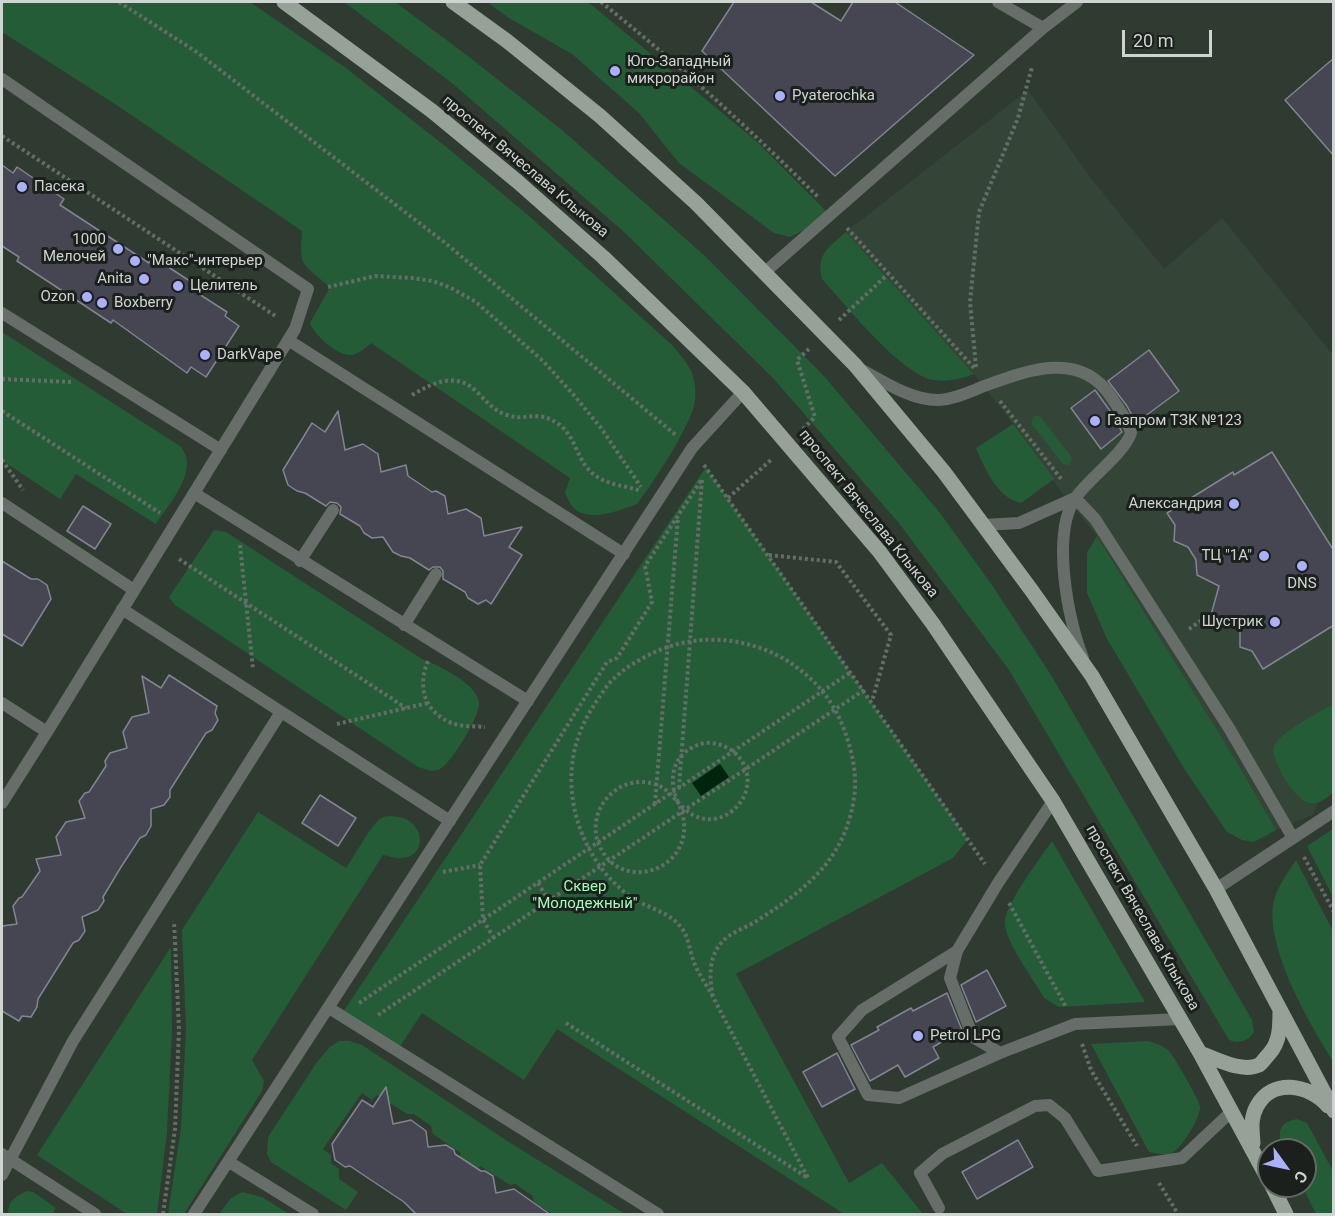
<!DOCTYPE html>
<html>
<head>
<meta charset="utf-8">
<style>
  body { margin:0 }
  #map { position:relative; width:1335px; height:1216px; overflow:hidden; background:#2f3a31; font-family:Roboto,sans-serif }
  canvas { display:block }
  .frame { position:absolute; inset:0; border:3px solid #ced4cf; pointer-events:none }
  .north { position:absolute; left:1257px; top:1138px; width:60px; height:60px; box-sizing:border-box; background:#1b201c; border:2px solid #636864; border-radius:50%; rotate:123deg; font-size:16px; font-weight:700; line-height:24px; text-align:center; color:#ced4cf }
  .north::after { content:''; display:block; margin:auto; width:21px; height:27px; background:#acaffb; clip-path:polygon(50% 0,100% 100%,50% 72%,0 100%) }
  .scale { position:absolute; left:1122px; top:30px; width:90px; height:27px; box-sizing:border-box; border:3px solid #ced4cf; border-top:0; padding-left:8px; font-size:18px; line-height:21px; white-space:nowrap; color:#ced4cf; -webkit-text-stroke:4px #1b201c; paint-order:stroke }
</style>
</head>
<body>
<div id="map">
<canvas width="1335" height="1216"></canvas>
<div class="frame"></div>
<div class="north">С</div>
<div class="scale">20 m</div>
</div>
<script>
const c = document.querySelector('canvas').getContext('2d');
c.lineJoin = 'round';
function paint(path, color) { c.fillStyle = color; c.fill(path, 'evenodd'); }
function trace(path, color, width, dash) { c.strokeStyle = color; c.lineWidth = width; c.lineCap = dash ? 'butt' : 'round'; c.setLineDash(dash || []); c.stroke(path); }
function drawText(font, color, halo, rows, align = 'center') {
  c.font = font + ' Roboto,sans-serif'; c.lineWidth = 6; c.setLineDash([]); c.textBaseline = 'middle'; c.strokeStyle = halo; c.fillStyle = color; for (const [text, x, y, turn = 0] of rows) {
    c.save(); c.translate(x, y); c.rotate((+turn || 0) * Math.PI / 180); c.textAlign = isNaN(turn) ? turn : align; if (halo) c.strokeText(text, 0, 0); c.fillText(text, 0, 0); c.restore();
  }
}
paint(new Path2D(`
  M1028 90 1090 177 1164 269 1222 218 1333 355V704L1283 735 1307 803 1319 802 1312 815 1276 830 1238 764 1097 536 1065 497 1013 424 974 374 846 232Z`), '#344538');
paint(new Path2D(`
  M2 2H250L346 68 450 150 528 215 672 345C681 356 691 366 694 380 696 390 696 403 692 412 682 439 654 481 637 504 620 510 596 520 579 512 572 509 568 499 565 493L570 478 371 343C365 348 358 355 350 355 338 356 313 334 310 323L330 287C302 263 299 268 302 231L118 106 2 32Z
  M344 2H395L464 53 562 130 705 256 823 375 940 513 992 585 1051 675 1252 1020 1254 1032C1248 1041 1240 1044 1229 1040L1009 670 898 522 773 378 624 232 452 83Z
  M487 2H588L755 140 826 211 804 230 790 237 774 233 679 163 639 113 572 54 509 18Z
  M846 232 974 374C960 379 949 382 934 380 902 376 845 304 822 279 816 254 828 248 846 232Z
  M2 332 180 446C201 469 169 504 156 524L76 474 60 499 3 461 2 463Z
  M1034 416H1040L1072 458 1069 465 1063 464 1031 423Z
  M1013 424 1054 479 1021 503C998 499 984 467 976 448Z
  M706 467 968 839 953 858 736 974 849 1183 882 1163 923 1214H844L557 1029 524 1080 422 1013 397 1051 341 1015Z
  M214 530 226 532 422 659C438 665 476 683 479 702 481 715 451 764 440 769 432 773 426 769 418 767L175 605 169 597Z
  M1097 536 1238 764 1276 830 1254 842 1242 840 1227 832 1185 770 1107 639 1087 593V553Z
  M1333 704V793C1326 798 1319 805 1309 803 1296 801 1270 760 1274 747 1279 732 1319 713 1333 704Z
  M258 812 346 868C354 857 371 825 380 819 386 815 392 816 398 817 426 821 427 857 402 858 396 859 389 856 383 855L252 1060 264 1081 262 1091 184 1214H168L181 1128 186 1029 182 930Z
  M1333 829V897L1307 846Z
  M1052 841 1145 1002 1059 1007 1044 998C1034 980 1007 944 1005 925 1002 908 1041 857 1052 841Z
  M1296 860 1333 931V1061C1309 1023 1267 951 1273 905 1276 888 1287 874 1296 860Z
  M171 947 172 1031 167 1132 157 1214H127L37 1155Z
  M339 1041H349L362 1045 512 1144 625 1214H552L534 1202 533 1196 515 1184 510 1185 480 1166 475 1171 458 1159 461 1153 433 1134 431 1126 414 1114H407L377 1095 372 1100 362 1093 323 1149 331 1155V1163L339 1169V1179L358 1192 346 1210 271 1162 267 1154 268 1137 317 1062 330 1047Z
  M1147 1041C1155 1043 1162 1045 1168 1050 1173 1054 1199 1100 1200 1106 1201 1117 1182 1148 1172 1153 1165 1156 1157 1153 1149 1152L1091 1044Z
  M1297 1119 1307 1123 1333 1171V1214H1316L1302 1186H1305V1150L1283 1149C1278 1133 1277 1123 1297 1119Z
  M27 1191 33 1192 56 1208 52 1214H8C8 1201 15 1196 27 1191Z
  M242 1192 262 1197 289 1214H219L231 1198Z`), '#255c38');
paint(new Path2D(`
  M720 764 729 777 701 796 692 783Z`), '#01240e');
const building = new Path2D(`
  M734 2H811L841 21 853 2H895L974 55 835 176 702 51Z
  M1334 58V156L1285 100Z
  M2 165 13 173 17 167 64 199 60 205 149 263 153 257 202 289 199 294 227 312 225 316 239 326 206 377 191 367 187 373 113 320 111 323 17 261 19 257 2 246Z
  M1149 350 1179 391 1136 423 1127 406 1108 381Z
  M1095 390 1113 415 1122 432 1101 449 1071 408Z
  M338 411 345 450 363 444 378 454 381 472 406 465 408 476 432 492 436 491 445 496 448 514 466 509 481 518 484 536 522 527 509 547 522 555 491 604 486 600 478 604 468 598 465 592 443 579V571L440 567H433L429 570 410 558 401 556 393 552 383 537 372 538 364 533 360 526 340 514 341 507 337 503 330 502 326 506 305 493 297 491 288 485 283 470 312 423 325 432Z
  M1272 452 1334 551V625L1263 669 1252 651 1240 647V621L1211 615 1219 586 1197 575 1196 560 1188 547 1174 541 1175 525 1167 513 1233 472 1234 475Z
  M83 506 111 524 95 549 67 531Z
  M2 561 31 579H38L47 585 51 599 22 646 2 634Z
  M169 675 217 706 215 713 218 720 212 730 206 733 170 790V797L164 805 151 809V826L146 835 140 838 121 867 103 897 104 901 98 910 82 917 85 931 79 940 73 943 38 999 37 1007 31 1017 22 1016 19 1021 2 1011V926L17 924 13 906 19 898 22 897 40 871 36 859 61 855 56 837 66 822 85 818 79 801 85 793 89 792 106 766 105 761 110 753 127 748 123 732 132 717 149 713 142 676 161 688Z
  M320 795 356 818 338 846 302 823Z
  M987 970 1006 1006 976 1022 961 985Z
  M947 993 962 1030 933 1047 939 1058 905 1077 898 1065 870 1081 851 1045 879 1030 877 1027 911 1008 913 1011Z
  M837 1053 855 1089 822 1107 803 1072Z
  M386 1087 393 1124 411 1120 426 1131 428 1147 446 1145 454 1150 455 1154 481 1171H485L493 1176 496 1193 514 1189 551 1215H417L404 1202 350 1166 345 1167 335 1160 332 1144 362 1100 373 1107Z
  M1018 1140 1033 1167 977 1199 962 1172Z`);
paint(building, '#454652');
trace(building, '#838492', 1.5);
trace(new Path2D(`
  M119 2 198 53 444 242 677 436
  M601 2C677 63 750 129 819 198
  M2 136 277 317
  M847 228 975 369
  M328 287 375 276 412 278 433 281 451 288 476 302 543 361 572 393 601 428 641 487
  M839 320 888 274
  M976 367 970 302 979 212 1018 118 1032 67
  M2 379 71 382
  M412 395C434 382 457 371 478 393 487 402 494 411 507 415 528 422 536 408 560 425 575 437 577 458 590 471 603 485 624 485 641 491
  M1000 401 1062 480
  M2 411 160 513
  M803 429 815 417 797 360 810 348
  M2 460 23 490
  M704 465 985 864
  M728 498 772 459
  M240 545 253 669
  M769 555 836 562 891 635 872 701
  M179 559 406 708
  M1189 629 1205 618
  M428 661C417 687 424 712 452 723 461 727 475 726 485 727
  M337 724 428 703
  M679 788 702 480
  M678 802C666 776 675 749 705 743 715 742 727 746 735 753 771 787 722 841 686 810 675 801 669 789 655 784 616 772 582 814 601 849 627 898 707 863 678 802
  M655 804 678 517
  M1304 857 1334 912
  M443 872 480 865
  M538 883 549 901
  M1009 903 1066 1007
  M494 938 483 920 480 865 607 662 617 658 652 602 645 566 702 479
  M359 1003 851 672
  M378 1015 864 690
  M566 1023 808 1178 713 997C707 985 698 974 694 962 689 950 689 935 679 925 666 910 643 907 628 895 582 860 559 794 578 738 584 719 595 703 607 686 619 671 638 660 655 652 730 618 821 657 846 735 852 752 856 771 855 789 849 855 810 887 758 920 748 927 733 931 724 940 708 955 709 978 713 997
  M1082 1044 1091 1070 1137 1146
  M1159 1183 1178 1214
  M163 1214 175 1129 179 1029 174 921`), '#646e66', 4, [3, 3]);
trace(new Path2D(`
  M998 2 1043 28
  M2 79 308 289 295 329 47 732 2 703
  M765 272 1043 28 1077 2
  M2 313 221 450
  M288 340 624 554
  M862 370C884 382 913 401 939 400 956 399 971 391 987 385 1030 369 1082 351 1111 397 1119 409 1128 420 1131 433 1125 452 1090 478 1077 496 1050 530 1068 621 1083 658
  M194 493 528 701
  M2 503 134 590
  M983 525 1019 523 1075 498 1095 519 1229 728 1293 838
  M300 561 333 510
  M122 609 450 821
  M404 625 436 574
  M1053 801 998 883 957 951 950 978 973 1037 1000 1053 1075 1024 1180 1019
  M2 803 47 732
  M1216 889 1334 811
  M957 951 862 1010 838 1037 868 1095 899 1098 1000 1053
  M329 1008 658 1214
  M2 1154 95 1214
  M229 1162 313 1214
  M2 1175 73 1041 281 712
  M939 1208 920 1173 942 1154 1035 1106 1049 1105 1065 1118 1098 1171 1182 1158 1232 1111
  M194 1214 692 448 743 392`), '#676d68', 12);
trace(new Path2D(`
  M284 2 432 111 518 182 603 257 743 392 879 551 933 624 1053 801 1200 1053 1269 1181
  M453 2 507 41 600 116 696 203 855 365 944 472 1032 591 1092 676 1216 889 1334 1111
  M1200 1053C1216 1059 1242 1073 1259 1065 1262 1063 1266 1057 1269 1054 1280 1042 1280 1027 1280 1010
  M1253 1143C1252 1130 1250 1118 1257 1106 1272 1078 1309 1084 1328 1106
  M1272 1186 1286 1214`), '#96a198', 15);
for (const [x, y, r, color] of [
  [615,71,6,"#acaffb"],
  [780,96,6,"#acaffb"],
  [22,187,6,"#acaffb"],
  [118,249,6,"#acaffb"],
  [135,261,6,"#acaffb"],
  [144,279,6,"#acaffb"],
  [178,286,6,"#acaffb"],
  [87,297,6,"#acaffb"],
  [102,303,6,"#acaffb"],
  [205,355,6,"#acaffb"],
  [1095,421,6,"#acaffb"],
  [1234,504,6,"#acaffb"],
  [1264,556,6,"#acaffb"],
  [1302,566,6,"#acaffb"],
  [1275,622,6,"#acaffb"],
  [918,1036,6,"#acaffb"]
]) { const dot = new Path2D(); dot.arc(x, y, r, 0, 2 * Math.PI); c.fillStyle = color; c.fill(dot); trace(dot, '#1b201c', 2); }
drawText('15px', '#ced4cf', '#1b201c', [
  ["Юго-Западный",627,62],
  ["микрорайон",627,79],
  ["Pyaterochka",792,96],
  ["Пасека",34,187],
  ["1000",106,240,"right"],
  ["Мелочей",106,257,"right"],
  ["\"Макс\"-интерьер",147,261],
  ["Anita",132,279,"right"],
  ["Целитель",190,286],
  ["Ozon",75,297,"right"],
  ["Boxberry",114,303],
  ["DarkVape",217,355],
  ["Газпром ТЗК №123",1107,421],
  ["Александрия",1222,504,"right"],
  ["ТЦ \"1А\"",1252,556,"right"],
  ["DNS",1302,584,"center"],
  ["Шустрик",1263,622,"right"],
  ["Petrol LPG",930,1036]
], 'left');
drawText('15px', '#ced4cf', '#1b201c', [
  ["проспект Вячеслава Клыкова",525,167,40],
  ["проспект Вячеслава Клыкова",868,514,51],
  ["проспект Вячеслава Клыкова",1142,918,60]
]);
drawText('15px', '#9ffcb9', '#1b201c', [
  ["Сквер",585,887],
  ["\"Молодежный\"",585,904]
]);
</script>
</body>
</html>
